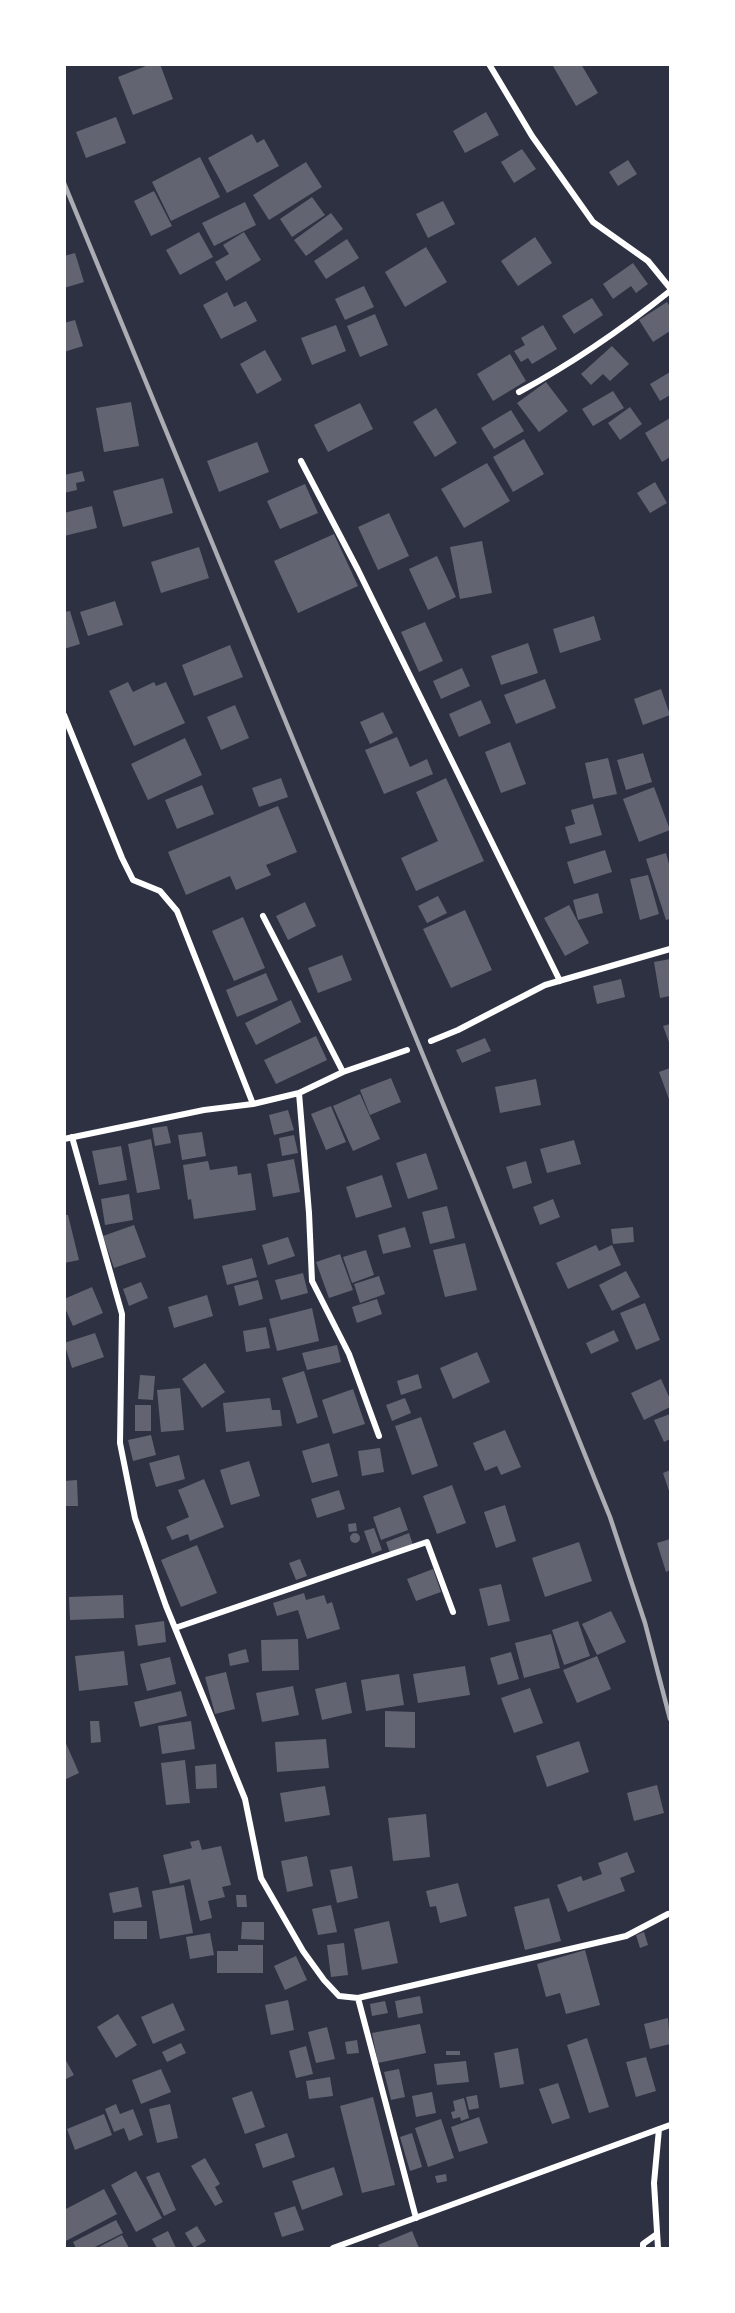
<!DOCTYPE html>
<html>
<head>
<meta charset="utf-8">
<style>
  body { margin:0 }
  #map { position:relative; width:735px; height:2313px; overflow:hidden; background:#2d3142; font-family:Karla,sans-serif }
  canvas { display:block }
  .frame { position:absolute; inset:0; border:66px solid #fff; pointer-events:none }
</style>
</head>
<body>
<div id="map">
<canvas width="735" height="2313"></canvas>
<div class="frame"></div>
</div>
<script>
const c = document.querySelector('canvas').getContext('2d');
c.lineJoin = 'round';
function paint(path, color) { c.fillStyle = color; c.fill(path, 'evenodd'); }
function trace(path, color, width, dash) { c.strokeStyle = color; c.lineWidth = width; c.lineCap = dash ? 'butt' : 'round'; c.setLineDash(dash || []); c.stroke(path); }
paint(new Path2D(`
  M151 64H160L173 99 133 115 118 77Z
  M557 64H581L598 93 576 106 553 66Z
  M486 112 499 135 465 153 453 131Z
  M116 117 126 143 86 158 76 132Z
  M252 134 257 143 264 139 279 166 227 193 208 158Z
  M522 149 536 169 514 183 501 162Z
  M200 157 220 197 171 221 152 182Z
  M628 160 637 174 618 186 609 172Z
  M306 162 322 187 269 220 253 195Z
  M154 191 172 226 151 236 134 201Z
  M312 197 325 215 292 237 280 219Z
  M443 201 455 224 428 238 416 214Z
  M245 202 256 225 214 246 202 223Z
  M331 213 343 229 306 256 294 240Z
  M199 232 213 257 180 275 166 250Z
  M244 232 261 260 226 281 215 262 229 254 223 245Z
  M535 237 552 263 518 286 501 261Z
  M347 239 359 258 326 279 314 261Z
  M426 247 447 282 405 307 385 272Z
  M75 253 84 282 64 288V256Z
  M633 263 648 284 636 293 631 286 613 299 603 284Z
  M364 286 374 307 345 320 335 299Z
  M227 292 234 307 246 301 257 321 221 339 203 305Z
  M592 298 603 315 574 334 562 316Z
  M667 302 670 307V331L653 342 639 320Z
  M375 314 388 345 360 357 347 326Z
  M75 320 83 346 64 352V323Z
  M336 325 346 351 312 365 301 338Z
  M543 325 557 349 532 364 528 358 521 362 514 351 525 345 521 338Z
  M612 346 629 364 610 381 603 374 591 385 581 374Z
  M265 350 282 380 257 394 240 364Z
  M510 354 526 381 493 401 477 374Z
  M670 372V395L660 401 650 384Z
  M546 382 568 411 539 432 517 403Z
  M613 391 624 408 593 426 582 409Z
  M131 402 139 446 104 452 96 408Z
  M360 403 373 429 328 452 314 425Z
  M630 407 642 424 620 440 608 423Z
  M436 408 457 443 435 457 413 422Z
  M511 410 524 431 494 449 481 428Z
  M670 418V457L662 462 645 433Z
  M524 439 544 474 513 492 493 457Z
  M257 442 269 472 219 492 207 461Z
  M487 463 510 501 464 528 441 489Z
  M82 471 85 481 76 483 77 490 64 493V475Z
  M163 478 173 513 123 527 113 491Z
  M655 482 667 503 650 513 637 493Z
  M305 484 318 513 280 529 267 501Z
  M92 506 97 528 64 536V513Z
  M389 513 409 556 378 570 358 527Z
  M334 534 358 586 298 613 274 561Z
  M482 541 492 593 460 599 450 547Z
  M199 547 209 578 161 593 151 562Z
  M437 556 456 597 428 610 409 569Z
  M115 601 123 625 88 636 80 612Z
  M70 611 80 644 64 649V612Z
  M594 616 601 640 560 653 553 629Z
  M425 622 443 661 419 672 401 632Z
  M528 643 538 673 501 685 491 656Z
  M230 645 243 677 194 696 182 665Z
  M462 668 470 686 441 699 433 681Z
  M545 679 556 708 516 724 504 695Z
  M128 682 133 692 154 682 156 686 166 682 185 723 134 746 109 691Z
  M661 689 670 715 643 725 634 699Z
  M481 700 491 723 459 737 449 714Z
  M235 705 249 738 221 750 207 717Z
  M383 712 393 733 370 744 360 722Z
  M397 737 410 767 427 759 433 774 384 794 365 750Z
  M185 738 202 775 148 800 131 764Z
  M510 742 526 784 501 793 485 752Z
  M643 753 652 782 626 790 617 760Z
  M608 758 617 794 593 799 585 763Z
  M281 778 288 797 259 807 252 788Z
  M446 778 484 861 416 891 401 858 438 841 416 792Z
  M202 785 214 814 177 829 165 800Z
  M654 787 670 830 639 842 623 799Z
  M593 804 602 835 570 844 565 827 575 824 571 810Z
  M278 806 297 852 266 865 271 875 236 890 230 876 186 895 168 852Z
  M605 850 612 872 574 884 567 862Z
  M666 853 670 868V919L666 920 646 859Z
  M648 875 659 914 640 920 630 879Z
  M598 893 603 913 578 920 573 900Z
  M438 896 447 913 427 923 418 906Z
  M305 902 316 926 288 940 276 916Z
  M569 905 589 943 565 956 544 918Z
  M465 910 492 970 451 988 423 929Z
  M243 917 265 968 234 981 212 931Z
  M342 955 352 980 318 993 308 968Z
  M670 959V996L660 998 654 962Z
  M266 973 278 1000 237 1017 226 990Z
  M621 979 625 997 597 1004 593 986Z
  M291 1000 301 1022 256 1045 245 1023Z
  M670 1024V1045L663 1026Z
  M316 1036 327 1060 276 1084 264 1060Z
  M485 1038 491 1051 462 1063 456 1050Z
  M670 1068V1102L659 1072Z
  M391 1078 401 1102 370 1115 360 1090Z
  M536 1079 541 1105 500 1113 495 1087Z
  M360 1094 380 1139 353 1151 333 1106Z
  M331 1106 346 1142 326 1150 311 1114Z
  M288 1110 294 1130 274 1135 269 1115Z
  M167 1126 171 1143 155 1146 152 1128Z
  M202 1132 206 1156 182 1160 178 1135Z
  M294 1135 298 1153 282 1156 279 1138Z
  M151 1139 160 1189 137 1193 128 1144Z
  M574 1140 581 1164 547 1173 540 1149Z
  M121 1146 127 1180 99 1185 92 1151Z
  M426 1153 438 1189 408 1199 396 1163Z
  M294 1159 300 1192 273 1197 267 1164Z
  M208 1161 210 1170 237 1166 238 1175 251 1173 256 1210 194 1219 191 1199 188 1200 183 1165Z
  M526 1161 532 1183 513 1189 506 1167Z
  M382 1175 392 1207 356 1218 346 1187Z
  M129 1194 133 1220 105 1225 101 1199Z
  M553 1199 560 1217 540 1225 533 1207Z
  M447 1206 455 1238 430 1244 422 1212Z
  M64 1215H68L79 1260 64 1263Z
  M134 1225 146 1257 114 1268 103 1236Z
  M405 1227 411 1247 383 1254 378 1235Z
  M633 1227 634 1242 613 1244 611 1229Z
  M288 1237 295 1256 268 1265 262 1245Z
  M465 1243 477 1290 445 1297 433 1250Z
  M596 1245 599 1251 612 1245 621 1265 568 1289 556 1263Z
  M366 1250 374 1275 352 1283 343 1257Z
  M340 1254 353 1290 329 1298 316 1262Z
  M252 1258 257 1277 227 1285 222 1266Z
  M626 1271 640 1297 612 1311 599 1285Z
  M303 1273 308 1293 281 1300 275 1280Z
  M379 1276 385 1294 360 1303 354 1284Z
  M258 1280 263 1299 239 1306 234 1286Z
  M141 1282 148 1298 129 1306 123 1289Z
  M92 1287 103 1313 73 1326 64 1306V1299Z
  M207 1295 213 1316 174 1328 168 1307Z
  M377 1299 382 1314 357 1323 352 1307Z
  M645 1303 660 1340 636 1350 620 1313Z
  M312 1308 319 1341 277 1351 269 1319Z
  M266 1327 270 1348 246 1352 243 1331Z
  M614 1330 619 1341 591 1354 586 1343Z
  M95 1333 104 1357 72 1368 64 1343Z
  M337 1345 341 1362 307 1370 302 1353Z
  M477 1352 490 1382 453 1399 440 1368Z
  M205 1363 225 1392 202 1408 182 1379Z
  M304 1371 318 1417 297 1424 282 1378Z
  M418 1374 422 1388 401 1395 397 1381Z
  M140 1375 155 1376 153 1400 138 1399Z
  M661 1379 670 1399V1407L644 1420 631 1393Z
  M180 1388 184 1430 161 1432 157 1390Z
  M353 1389 365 1424 333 1434 322 1400Z
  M270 1398 272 1410H280L282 1426 226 1432 223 1403Z
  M405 1398 411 1413 392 1421 386 1405Z
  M135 1405H151V1431H135Z
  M670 1414V1439L664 1442 654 1420Z
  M421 1417 438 1466 412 1475 395 1426Z
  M505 1430 521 1467 501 1475 497 1466 485 1471 473 1443Z
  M151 1435 156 1455 133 1461 128 1440Z
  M329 1443 338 1476 312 1483 302 1451Z
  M380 1448 384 1472 362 1476 358 1451Z
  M179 1455 185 1479 156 1487 149 1463Z
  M249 1461 260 1496 231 1505 220 1470Z
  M670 1470V1494L663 1473Z
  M204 1479 224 1527 190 1541 188 1534 172 1540 166 1527 189 1517 178 1490Z
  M77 1480 78 1506H64V1481Z
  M452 1485 466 1523 437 1534 423 1496Z
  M339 1490 345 1509 317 1518 311 1499Z
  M505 1505 516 1541 496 1548 484 1512Z
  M400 1507 408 1530 381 1540 373 1517Z
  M356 1523 357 1531 349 1532 348 1524Z
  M374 1528 382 1550 372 1554 364 1531Z
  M409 1533 413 1545 390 1553 386 1542Z
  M350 1538a5 5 0 1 1 10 0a5 5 0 1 1-10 0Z
  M670 1539V1570L666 1572 657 1543Z
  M579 1542 592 1581 545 1597 532 1558Z
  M197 1545 217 1593 181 1607 161 1560Z
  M300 1559 307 1576 296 1580 289 1563Z
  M433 1569 441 1592 416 1601 407 1579Z
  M501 1584 510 1621 488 1626 479 1589Z
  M304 1593 306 1600 324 1595 327 1604 332 1602 340 1629 307 1639 298 1610 277 1616 273 1603Z
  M123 1595 124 1618 70 1620 69 1597Z
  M611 1611 626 1642 597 1655 582 1624Z
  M164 1621 166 1642 138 1646 135 1625Z
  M578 1621 590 1656 564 1665 552 1630Z
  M551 1634 560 1668 524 1678 515 1643Z
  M298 1639 299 1670 262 1671 261 1640Z
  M246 1649 249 1662 230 1666 228 1654Z
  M124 1651 128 1685 79 1691 75 1656Z
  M511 1652 519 1679 498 1685 490 1658Z
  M597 1656 611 1689 577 1703 563 1670Z
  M170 1657 176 1684 147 1691 140 1664Z
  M465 1666 470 1695 418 1703 413 1674Z
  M226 1672 235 1709 215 1714 205 1677Z
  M399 1674 404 1705 366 1711 361 1680Z
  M346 1682 352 1713 322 1720 315 1689Z
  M293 1686 299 1715 262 1722 256 1693Z
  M530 1688 543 1723 514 1733 501 1698Z
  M181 1691 187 1716 140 1727 134 1702Z
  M385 1711 415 1712V1748L385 1747Z
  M90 1721H99L101 1742 91 1743Z
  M191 1721 195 1749 162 1754 158 1726Z
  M64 1739 79 1773 64 1780Z
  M326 1739 329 1768 277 1772 275 1742Z
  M579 1741 589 1772 547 1787 536 1756Z
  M185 1760 190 1803 166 1805 161 1763Z
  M216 1764 217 1788 196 1789 195 1766Z
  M657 1785 664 1813 634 1821 627 1793Z
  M325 1786 330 1815 285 1822 280 1793Z
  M426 1814 430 1857 393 1861 388 1818Z
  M199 1840 202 1850 221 1846 231 1885 222 1887 225 1897 208 1901 212 1918 200 1921 190 1879 170 1884 163 1855 192 1848 190 1842Z
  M627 1852 635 1872 620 1878 625 1891 568 1912 557 1885 581 1876 583 1881 602 1874 598 1863Z
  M307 1856 313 1886 287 1892 281 1861Z
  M352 1866 358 1898 337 1903 330 1870Z
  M458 1883 467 1916 440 1923 436 1906 430 1907 426 1891Z
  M184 1885 193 1933 160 1939 152 1891Z
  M138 1887 142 1907 113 1913 109 1893Z
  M236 1895H246L247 1907H237Z
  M549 1898 561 1941 525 1950 514 1907Z
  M331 1905 337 1932 318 1935 312 1909Z
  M114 1921H147V1939H114Z
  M389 1921 398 1963 362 1970 354 1929Z
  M242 1922H264V1940L241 1939Z
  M644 1932 648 1945 640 1948 636 1935Z
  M210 1933 214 1955 190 1959 186 1937Z
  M344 1943 348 1975 331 1977 327 1945Z
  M238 1945H263V1973H217V1951H238Z
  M585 1950 600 2005 566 2014 560 1993 546 1997 537 1964Z
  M296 1956 307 1980 285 1990 274 1966Z
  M420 1996 423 2013 398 2018 395 2001Z
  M288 2000 294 2030 271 2035 265 2005Z
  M385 2001 388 2013 372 2016 370 2004Z
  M173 2003 185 2030 153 2044 141 2017Z
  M118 2014 137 2045 116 2058 97 2027Z
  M668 2018 670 2044 650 2049 644 2024Z
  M420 2024 426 2053 378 2063 372 2033Z
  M327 2027 335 2059 316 2063 308 2032Z
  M587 2038 609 2107 589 2113 567 2045Z
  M357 2040 359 2053 347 2054 345 2042Z
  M181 2043 186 2053 167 2062 162 2052Z
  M306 2046 313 2074 296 2078 289 2051Z
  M518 2048 524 2084 500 2088 494 2053Z
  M446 2051H460V2055H446Z
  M64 2057 74 2075 64 2080Z
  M646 2057 656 2091 636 2097 626 2062Z
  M466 2061 469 2082 437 2085 434 2064Z
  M161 2069 171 2092 141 2104 132 2080Z
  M399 2069 405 2097 391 2100 384 2072Z
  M330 2077 333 2096 309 2099 306 2081Z
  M558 2083 570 2118 552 2124 539 2089Z
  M252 2091 265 2127 245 2134 232 2098Z
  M432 2092 436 2113 416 2117 412 2096Z
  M477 2095 479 2108 469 2110 466 2097Z
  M373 2097 395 2185 362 2193 340 2106Z
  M464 2098 469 2118 461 2121 460 2117 453 2119 451 2112 455 2111 453 2101Z
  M116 2104 120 2114 133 2109 143 2135 129 2141 124 2128 114 2132 105 2109Z
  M170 2104 178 2138 157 2143 149 2109Z
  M104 2114 112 2135 75 2150 67 2129Z
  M479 2117 488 2143 459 2152 451 2127Z
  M441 2119 454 2158 428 2167 415 2128Z
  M287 2133 295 2157 263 2168 255 2144Z
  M412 2133 422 2167 410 2171 400 2137Z
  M205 2158 220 2184 215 2187 223 2202 215 2206 191 2166Z
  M334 2167 343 2195 302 2210 292 2181Z
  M136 2171 162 2218 136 2232 111 2185Z
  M159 2172 176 2210 164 2216 146 2177Z
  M446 2174 447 2181 437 2183 435 2176Z
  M104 2189 117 2214 64 2242V2210Z
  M295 2206 304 2230 282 2237 274 2213Z
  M116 2220 123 2233 93 2248H76L73 2242Z
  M197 2226 206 2241 194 2248 185 2233Z
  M168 2231 176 2248H157L152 2239Z
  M412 2231 419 2248H380L378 2245Z
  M122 2235 129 2248H97Z`), '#626471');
trace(new Path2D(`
  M489 64 532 136 593 222 648 261 670 288
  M519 392C575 362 621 330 670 291
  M301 461 358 570 560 981
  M64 715 122 858 133 880 160 891 177 911 253 1104
  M263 916 343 1072
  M431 1041 458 1030 545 985 670 949
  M299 1093 309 1213 312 1281 349 1354 379 1436
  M72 1137 122 1314 120 1443 135 1518 166 1606 245 1799 261 1878 303 1951 324 1980 339 1996 358 1998 626 1936 668 1914
  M64 1139 204 1110 253 1104 299 1093 343 1072 407 1050
  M175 1628 427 1542 453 1612
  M358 1998 416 2218
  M333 2248 670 2125
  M643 2248V2244L657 2234
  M658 2248 654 2183 659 2129`), '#fff', 6);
trace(new Path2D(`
  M64 183 474 1179 610 1517 645 1623 670 1719`), '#abadb3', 4.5);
</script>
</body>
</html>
